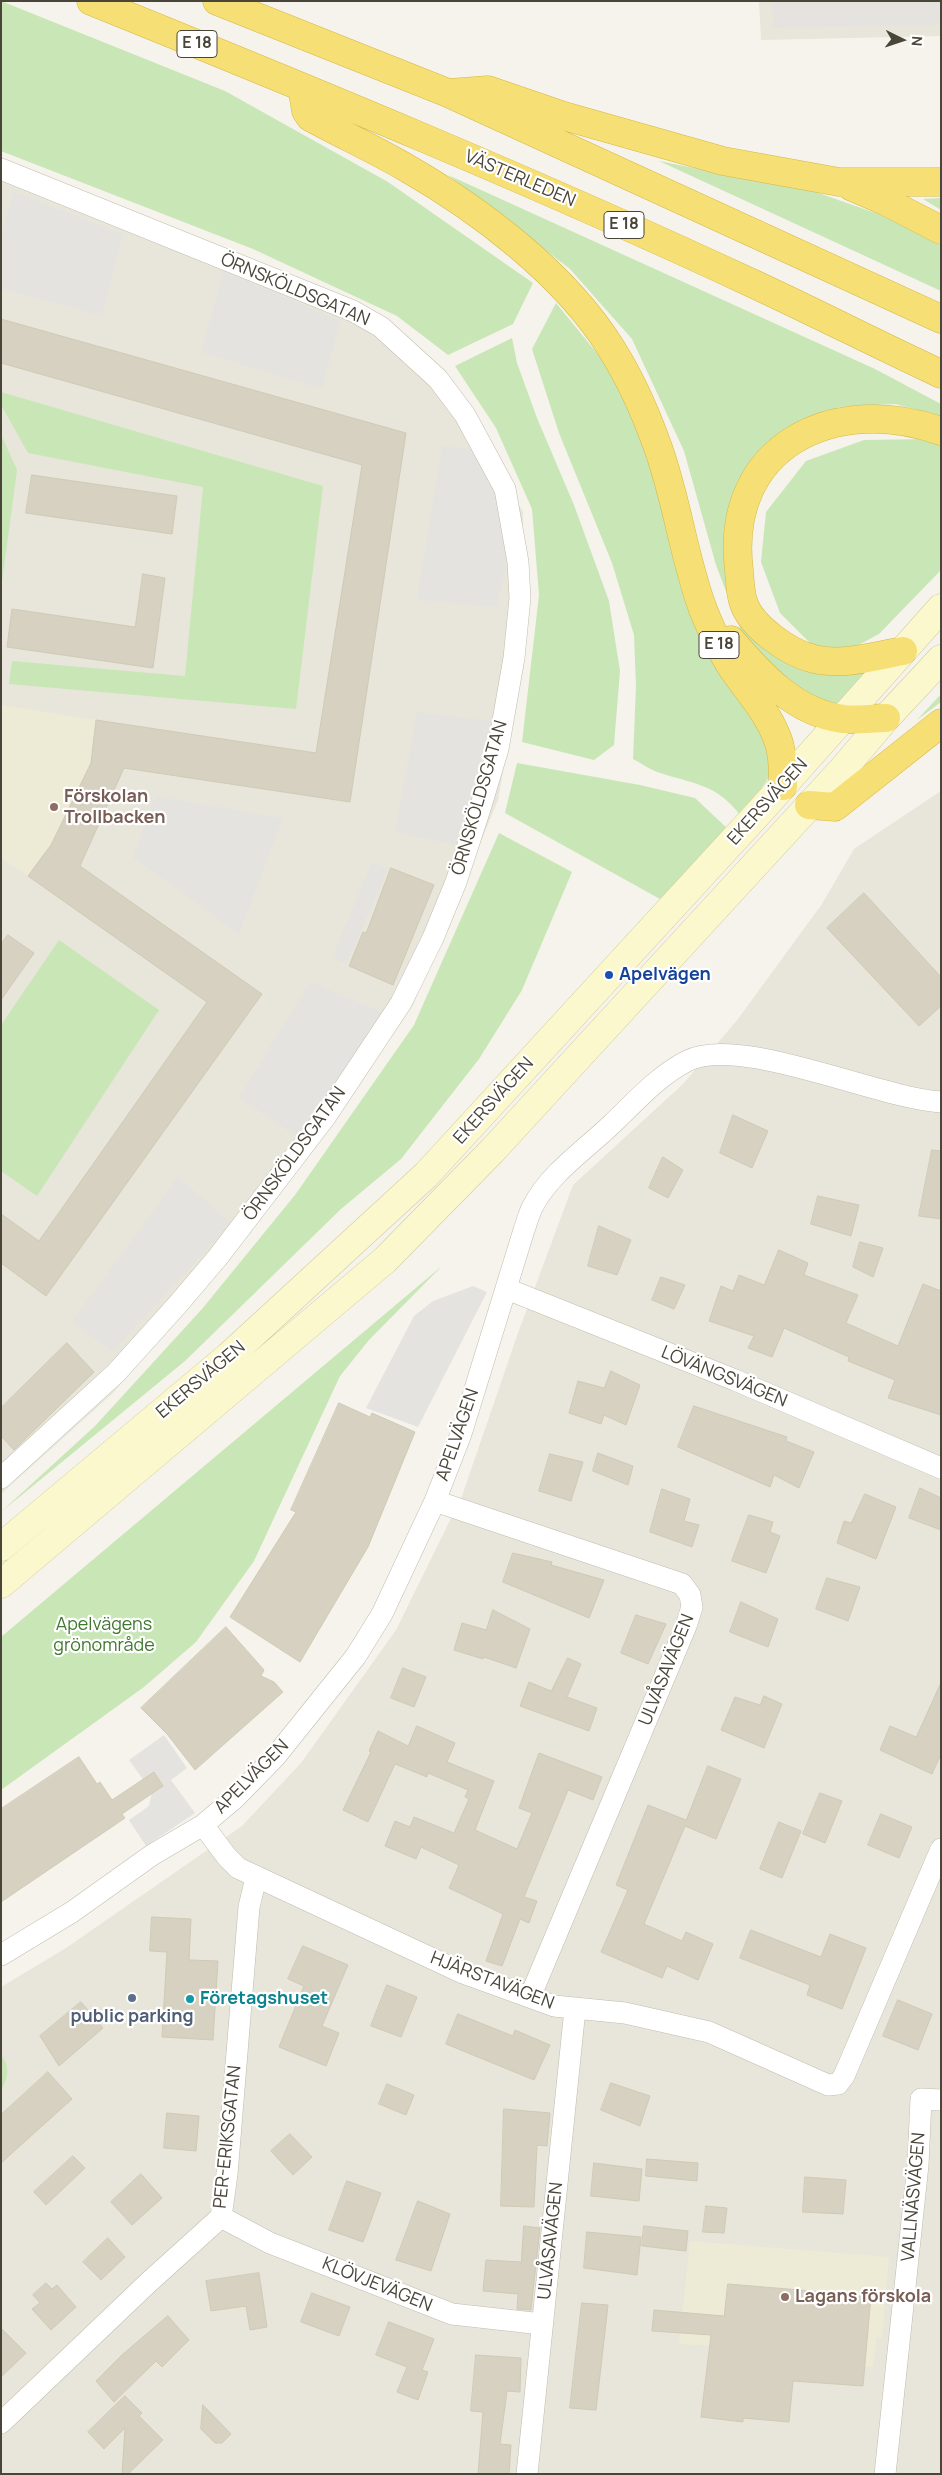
<!DOCTYPE html>
<html>
<head>
<meta charset="utf-8">
<style>
  body { margin:0 }
  #map { position:relative; width:942px; height:2475px; overflow:hidden; background:#f5f3eb; font-family:Manrope,sans-serif }
  canvas { display:block }
  .frame { position:absolute; inset:0; border:2px solid #494539; pointer-events:none }
  .north { position:absolute; left:877px; top:15px; width:50px; height:50px; -webkit-text-stroke:4px #fff; paint-order:stroke; rotate:94deg; font-size:14px; font-weight:700; line-height:20px; text-align:center; color:#494539 }
  .north::after { content:''; display:block; margin:auto; width:18px; height:22px; background:#494539; clip-path:polygon(50% 0,100% 100%,50% 72%,0 100%) }
</style>
</head>
<body>
<div id="map">
<canvas width="942" height="2475"></canvas>
<div class="frame"></div>
<div class="north">N</div>
</div>
<script>
const c = document.querySelector('canvas').getContext('2d');
c.lineJoin = 'round';
function paint(path, color) { c.fillStyle = color; c.fill(path, 'evenodd'); }
function trace(path, color, width, dash) { c.strokeStyle = color; c.lineWidth = width; c.lineCap = dash ? 'butt' : 'round'; c.setLineDash(dash || []); c.stroke(path); }
function drawText(font, color, halo, rows, align = 'center') {
  c.font = font + ' Manrope,sans-serif'; c.lineWidth = 4.5; c.setLineDash([]); c.textBaseline = 'middle'; c.strokeStyle = halo; c.fillStyle = color; for (const [text, x, y, turn = 0] of rows) {
    c.save(); c.translate(x, y); c.rotate((+turn || 0) * Math.PI / 180); c.textAlign = isNaN(turn) ? turn : align; if (halo) c.strokeText(text, 0, 0); c.fillText(text, 0, 0); c.restore();
  }
}
paint(new Path2D(`
  M759 1H941V36L761 40Z
  M1 159 285 275 452 380 523 512V656L498 800 413 1005 277 1198 113 1393 1 1494V590L16 470 1 434Z
  M941 791V2474H1V1987L66 1948 242 1826 301 1763 396 1630 462 1496 518 1333 573 1185 683 1084 738 1019 822 904 854 849Z`), '#e8e6da');
paint(new Path2D(`
  M1 705 96 720 91 763 124 768 28 876 1 858Z
  M690 2241 889 2257 882 2337H876L873 2367 803 2362 756 2348 679 2344Z`), '#edead6');
paint(new Path2D(`
  M1 1 225 91 388 182 533 283 513 324 448 355 397 316 253 249 1 151Z
  M659 161 753 180 810 190 898 221 941 245V291Z
  M448 175 875 369 941 404V416L895 404 839 407 777 436 744 476 724 537 734 606 809 670 866 673 834 707 791 683 743 636 716 565 684 451 632 339 570 269Z
  M941 198V210L923 199Z
  M556 303 614 374 757 713 773 772 741 816C716 783 693 784 657 772 649 769 641 763 633 759L636 686 634 635 612 563 559 433 532 349Z
  M512 338 517 363 537 418 574 505 609 601 620 671 614 745 594 760 522 742 539 595 532 509 496 428 455 366Z
  M1 392 323 486 296 709 9 684 12 661 185 676 203 487 28 453 1 405Z
  M1 434 17 470 1 590Z
  M927 439 941 446V570L879 634 849 650 812 645 780 613 761 562 766 512 806 461 864 440Z
  M941 694V702L917 720Z
  M517 763 640 785 695 798 729 830 660 899 505 813Z
  M499 833 572 872 522 990 479 1059 401 1159 341 1209 185 1361 1 1512 95 1426 202 1309 295 1195 414 1025Z
  M59 940 159 1010 37 1196 1 1171V1025Z
  M442 1266 369 1340 340 1376 254 1561 196 1642 144 1687 1 1790V1637Z
  M1 2055C11 2067 8 2078 1 2091Z`), '#c9e6b7');
paint(new Path2D(`
  M772 1H941V25L774 28Z
  M14 192 123 234 102 316 1 288V235Z
  M224 271 340 321 322 389 201 352Z
  M442 446 471 449 497 497 507 565 496 607 417 600Z
  M417 712 492 721 455 845 395 832Z
  M155 796 283 818 239 934 133 857Z
  M372 862 388 869 346 964 332 958Z
  M310 982 386 1014 298 1137 239 1098Z
  M178 1177 231 1223 113 1351 72 1322Z
  M473 1286 487 1292 418 1427 366 1408 414 1316 433 1301Z
  M164 1735 187 1768 171 1780 195 1813 146 1846 129 1820 149 1806 152 1792 129 1760Z`), '#e4e3df');
const building = new Path2D(`
  M1 319 406 433 350 802 124 768 80 866 262 994 46 1296 1 1263V1214L39 1241 207 1002 28 876 51 845 91 763 96 720 316 753 362 465 1 363Z
  M32 475 177 496 172 534 26 513Z
  M143 574 165 578 153 668 7 647 12 609 135 627Z
  M391 868 434 885 393 985 349 966 363 932 366 933Z
  M864 893 941 977V1006L919 1026 827 928Z
  M8 935 34 953 1 1000V944Z
  M733 1115 768 1131 752 1168 720 1153Z
  M932 1150 941 1151V1219L919 1216Z
  M663 1157 683 1170 668 1198 649 1188Z
  M818 1196 859 1205 851 1236 811 1224Z
  M599 1226 631 1240 617 1275 588 1266Z
  M860 1242 883 1248 873 1277 853 1267Z
  M779 1250 808 1263 804 1275 858 1295 846 1323 898 1346 923 1284 941 1291V1415L888 1398 895 1380 848 1361 849 1357 784 1328 772 1357 748 1348 754 1336 709 1321 721 1286 733 1291 739 1275 764 1285Z
  M661 1277 685 1285 674 1309 652 1300Z
  M67 1343 94 1372 14 1450 1 1436V1408Z
  M611 1371 640 1385 626 1425 604 1415 601 1424 569 1413 578 1381 604 1388Z
  M339 1403 370 1417 372 1413 415 1432 368 1547 300 1662 230 1617 296 1512 291 1510Z
  M694 1406 787 1437 786 1441 814 1452 799 1488 774 1475 770 1487 678 1447Z
  M598 1453 633 1466 628 1485 593 1471Z
  M550 1454 583 1462 571 1501 539 1491Z
  M920 1488 941 1498V1530L909 1518Z
  M662 1489 690 1499 684 1521 699 1525 692 1547 650 1532Z
  M865 1494 896 1507 876 1559 837 1543 844 1521 851 1523Z
  M749 1515 773 1522 770 1532 780 1536 766 1573 732 1561Z
  M513 1553 552 1562 551 1565 604 1580 589 1618 503 1582Z
  M827 1578 860 1587 848 1621 816 1609Z
  M741 1602 778 1619 768 1647 730 1632Z
  M493 1610 530 1629 516 1668 484 1657 483 1659 454 1650 462 1623 486 1630Z
  M636 1615 666 1624 648 1664 621 1653Z
  M226 1627 264 1670 261 1676 274 1682 283 1692 195 1770 167 1734 141 1708Z
  M568 1658 581 1664 567 1697 597 1708 589 1731 520 1706 529 1682 551 1691Z
  M403 1668 426 1677 414 1707 391 1698Z
  M941 1683V1754L932 1774 880 1750 890 1726 916 1737Z
  M764 1696 782 1704 764 1748 721 1730 735 1697 760 1705Z
  M417 1726 455 1743 447 1762 494 1781 475 1830 517 1849 532 1813 519 1808 539 1753 602 1777 593 1800 568 1790 524 1897 537 1901 529 1923 520 1919 502 1966 486 1961 503 1914 449 1888 459 1865 421 1847 416 1859 385 1846 395 1821 410 1827 414 1817 454 1833 469 1799 465 1797 468 1790 428 1773 427 1777 395 1764 368 1822 343 1810 371 1752 369 1751 378 1731 408 1746Z
  M79 1757 97 1784 100 1782 112 1800 154 1772 163 1786 122 1814 125 1818 1 1902V1809Z
  M708 1766 741 1779 716 1839 685 1826 644 1924 682 1941 686 1932 713 1944 698 1980 667 1966 662 1978 601 1952 628 1890 616 1885 648 1805 686 1820Z
  M820 1793 842 1801 825 1843 803 1834Z
  M881 1814 912 1827 899 1858 868 1845Z
  M779 1822 801 1831 782 1878 760 1869Z
  M152 1917 191 1919 189 1960 218 1961 213 2040 162 2037 167 1952 150 1951Z
  M751 1930 821 1957 830 1934 866 1948 842 2009 807 1995 810 1985 740 1958Z
  M303 1946 348 1965 322 2026 339 2033 326 2066 279 2047 304 1986 288 1979Z
  M387 1985 417 1997 401 2037 371 2026Z
  M898 2000 932 2014 918 2050 883 2036Z
  M81 2002 103 2028 59 2066 40 2036Z
  M458 2014 513 2036 515 2030 550 2045 534 2080 446 2044Z
  M48 2072 72 2099 1 2163V2115Z
  M611 2083 650 2096 640 2126 601 2110Z
  M387 2084 414 2095 406 2115 379 2104Z
  M504 2109 550 2113 547 2146 537 2145 534 2207 501 2206Z
  M167 2113 199 2116 196 2151 164 2148Z
  M290 2134 312 2157 293 2175 271 2151Z
  M73 2156 85 2168 46 2205 34 2192Z
  M647 2159 698 2163 697 2181 646 2176Z
  M594 2163 642 2169 639 2201 591 2196Z
  M141 2174 162 2198 132 2225 111 2202Z
  M805 2177 846 2180 843 2214 803 2212Z
  M347 2181 381 2193 363 2242 329 2230Z
  M418 2201 450 2214 431 2271 396 2260Z
  M706 2206 727 2208 724 2233 703 2232Z
  M524 2226 540 2228 531 2310 517 2309 518 2294 483 2291 486 2260 521 2262Z
  M644 2226 688 2231 686 2251 642 2246Z
  M587 2232 641 2237 637 2275 584 2268Z
  M108 2238 125 2257 101 2280 83 2262Z
  M259 2273 267 2327 250 2330 246 2306 211 2311 206 2281Z
  M46 2283 52 2289 57 2285 76 2307 51 2330 32 2309 40 2303 33 2295Z
  M728 2284 871 2296 863 2386 793 2381 789 2422 743 2418V2422L701 2417 711 2335 652 2331 654 2310 724 2316Z
  M312 2293 350 2307 339 2336 301 2322Z
  M582 2303 608 2305 596 2410 570 2408Z
  M168 2316 189 2340 162 2367 156 2361 114 2402 96 2381 122 2355Z
  M389 2322 434 2339 422 2370 428 2372 418 2400 397 2392 407 2367 376 2355Z
  M1 2328 26 2353 1 2377Z
  M476 2355 521 2358 520 2392 507 2391 500 2444 511 2445 509 2474H478L483 2412 471 2411Z
  M125 2396 142 2413 139 2416 163 2440 128 2474H122L125 2428 104 2449 88 2432Z
  M203 2405 231 2434 222 2443H215L201 2429Z`);
paint(building, '#d6d1c1');
trace(building, '#d0cab5', 1);
const minor = new Path2D(`
  M1 169 353 311 381 327 438 379 465 415 505 489 518 562 520 598 514 658 498 749 479 812 456 882 433 938 401 1003 326 1116 218 1257 179 1303 116 1373 1 1478
  M507 1289 735 1380 941 1468
  M435 1501 682 1584 690 1595 692 1607 686 1626 530 1997
  M203 1825 227 1857 238 1868 463 1973 554 2006 625 2013 709 2032 828 2085 838 2084 844 2076 941 1849
  M1 1955 72 1912 152 1855 203 1825 235 1798 275 1757 356 1656 382 1614 435 1501 461 1434 524 1230C527 1222 529 1213 533 1206 550 1173 586 1149 612 1124 635 1102 658 1076 687 1061 739 1034 877 1098 941 1102
  M221 2217 270 2243 452 2314 542 2324
  M1 2423 149 2282 221 2217 227 2174 249 1907 256 1878
  M527 2474 575 2009
  M885 2474 918 2165 921 2099 941 2100`);
const secondary = new Path2D(`
  M1 1547 229 1356 426 1175 763 808 941 608
  M1 1584 385 1260 492 1151 842 770 886 718 941 659`);
const motorway = new Path2D(`
  M91 1C314 91 537 183 756 285 818 314 879 345 941 374
  M217 1 448 93 941 319
  M302 87 306 111 310 117C341 134 374 149 405 167 480 210 565 274 611 348 630 378 644 409 656 442 677 497 683 557 704 612 711 629 719 647 729 663 744 687 765 708 776 735 783 750 783 769 783 786
  M449 93 488 90 564 116 723 161 839 182H941
  M852 187 887 202 941 230
  M731 640C760 674 795 713 843 719 856 721 872 718 886 718
  M903 651C874 656 843 666 814 659 789 653 750 626 743 601 740 591 740 580 739 570 724 446 834 393 941 431
  M809 805 835 807 941 723`);
trace(minor, '#c0bdae', 22);
trace(secondary, '#d1cc9e', 29);
trace(motorway, '#d5b745', 29);
trace(minor, '#fff', 21);
trace(secondary, '#fcf8ce', 28);
trace(motorway, '#f6df75', 28);
for (const [x, y, r, color] of [
  [54,807,5,"#8d6e63"],
  [609,975,5,"#1a4fb4"],
  [132,1998,5,"#5c6f8a"],
  [190,1999,5,"#0f9aa8"],
  [785,2297,5,"#8d6e63"]
]) { const dot = new Path2D(); dot.arc(x, y, r, 0, 2 * Math.PI); c.fillStyle = color; c.fill(dot); trace(dot, '#fff', 2); }
for (const [x, y, w] of [
  [197,44,40],
  [624,225,40],
  [719,645,40]
]) { const box = new Path2D(); box.roundRect(x - w / 2, y - 13.5, w, 27, 4); c.fillStyle = '#fff'; c.fill(box); trace(box, '#494539', 1); }
drawText('bold 16px', '#494539', null, [
  ["E 18",197,44],
  ["E 18",624,225],
  ["E 18",719,645]
]);
drawText('18px', '#494539', '#fff', [
  ["VÄSTERLEDEN",520,179,23],
  ["ÖRNSKÖLDSGATAN",295,290,23],
  ["ÖRNSKÖLDSGATAN",480,798,-74],
  ["EKERSVÄGEN",768,802,-48],
  ["EKERSVÄGEN",494,1101,-48],
  ["ÖRNSKÖLDSGATAN",295,1154,-54],
  ["LÖVÄNGSVÄGEN",724,1377,22],
  ["EKERSVÄGEN",201,1380,-40],
  ["APELVÄGEN",458,1435,-71],
  ["ULVÅSAVÄGEN",667,1670,-68],
  ["APELVÄGEN",252,1777,-45],
  ["HJÄRSTAVÄGEN",492,1981,21],
  ["PER-ERIKSGATAN",228,2137,-84],
  ["VALLNÄSVÄGEN",914,2197,-85],
  ["ULVÅSAVÄGEN",551,2241,-84],
  ["KLÖVJEVÄGEN",377,2285,22]
]);
drawText('bold 18px', '#785e54', '#fff', [
  ["Förskolan",64,797],
  ["Trollbacken",64,818],
  ["Lagans förskola",795,2297]
], 'left');
drawText('bold 18px', '#164399', '#fff', [
  ["Apelvägen",619,975]
], 'left');
drawText('18px', '#3f782f', '#fff', [
  ["Apelvägens",104,1625],
  ["grönområde",104,1646]
]);
drawText('bold 18px', '#0d838f', '#fff', [
  ["Företagshuset",200,1999]
], 'left');
drawText('bold 18px', '#4e5e75', '#fff', [
  ["public parking",132,2017]
]);
</script>
</body>
</html>
